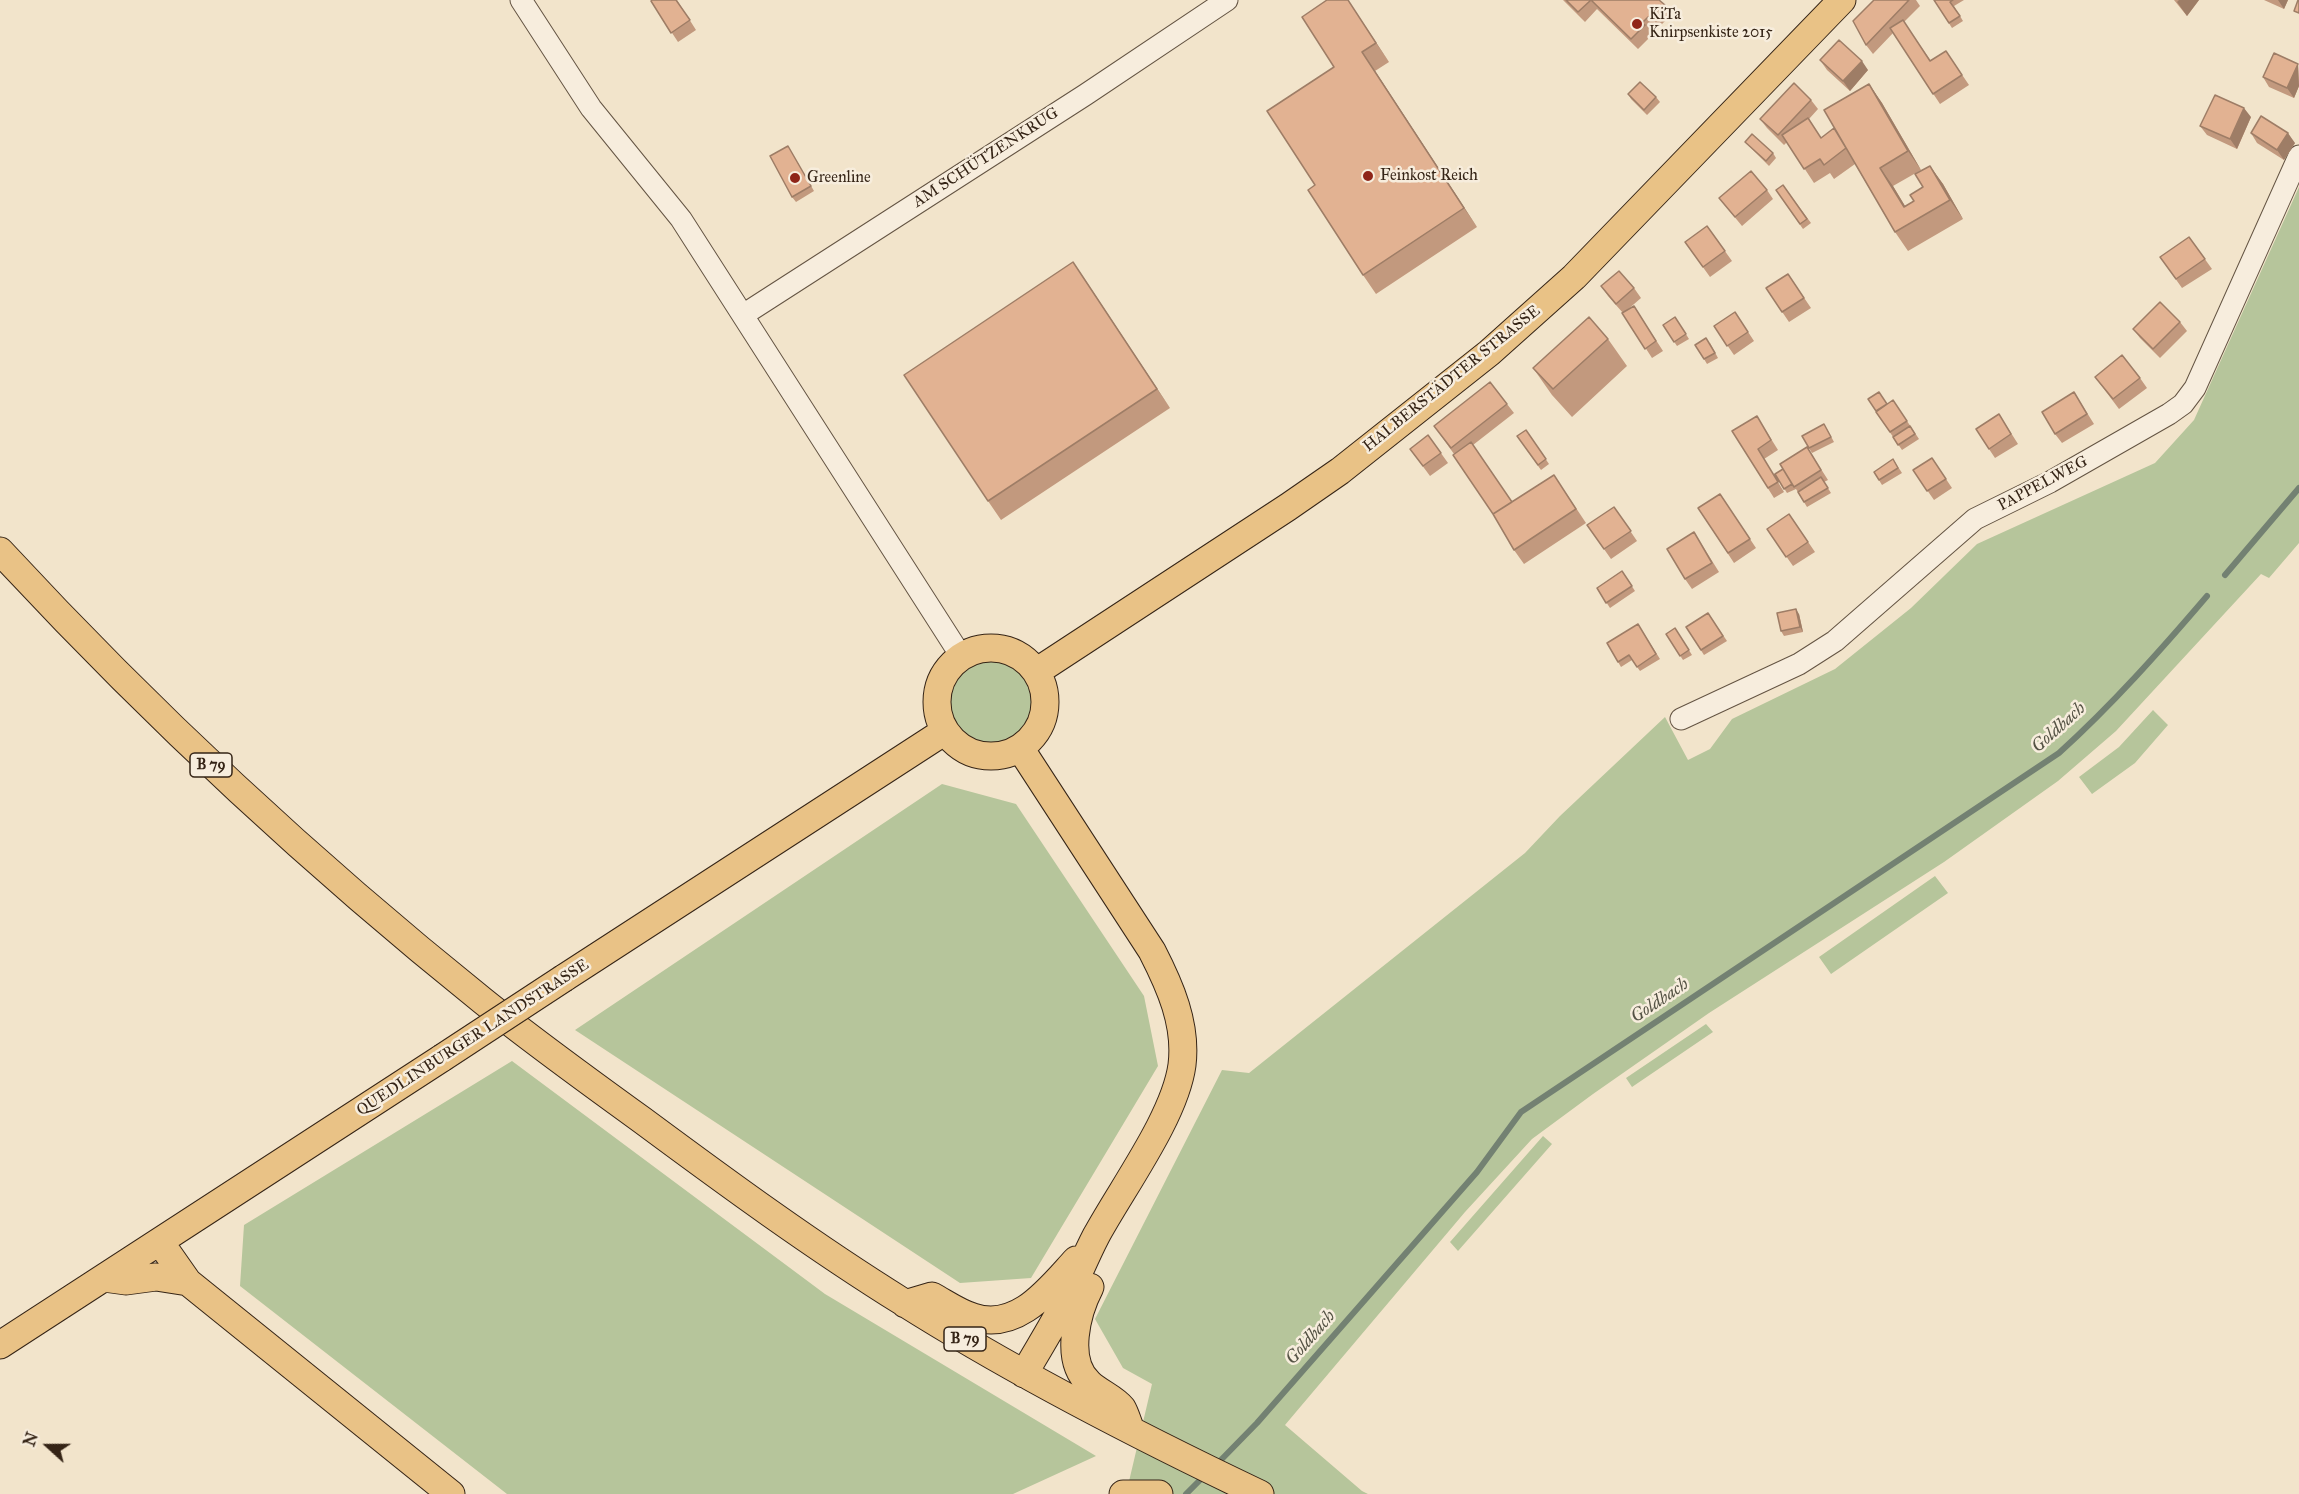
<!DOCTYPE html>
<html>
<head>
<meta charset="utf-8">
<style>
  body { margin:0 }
  #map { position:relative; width:2299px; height:1494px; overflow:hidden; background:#f2e4cb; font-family:"IM FELL Great Primer",serif }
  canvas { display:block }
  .north { position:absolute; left:18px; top:1416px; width:60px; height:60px; -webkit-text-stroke:4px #f7eddd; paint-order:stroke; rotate:291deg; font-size:16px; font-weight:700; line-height:24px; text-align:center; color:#352416 }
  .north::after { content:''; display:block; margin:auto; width:21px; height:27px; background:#352416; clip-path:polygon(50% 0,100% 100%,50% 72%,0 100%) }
</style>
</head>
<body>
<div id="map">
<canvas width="2299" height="1494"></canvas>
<div class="north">N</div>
</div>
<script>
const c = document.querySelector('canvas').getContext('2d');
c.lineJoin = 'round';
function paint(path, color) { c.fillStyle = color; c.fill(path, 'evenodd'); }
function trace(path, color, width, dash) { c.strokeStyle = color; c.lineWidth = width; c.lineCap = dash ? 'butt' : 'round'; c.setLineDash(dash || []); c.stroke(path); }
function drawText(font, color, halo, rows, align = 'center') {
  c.font = font + ' "IM FELL Great Primer",serif'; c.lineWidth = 5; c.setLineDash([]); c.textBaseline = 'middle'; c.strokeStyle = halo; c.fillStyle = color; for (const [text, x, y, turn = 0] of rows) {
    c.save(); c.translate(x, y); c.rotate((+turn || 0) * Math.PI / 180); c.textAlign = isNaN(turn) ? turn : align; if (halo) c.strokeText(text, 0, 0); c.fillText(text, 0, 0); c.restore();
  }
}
paint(new Path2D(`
  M2299 187V543L2269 578 2261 574 2116 731 2058 781 1944 862 1709 1013 1593 1094 1532 1139 1465 1212 1285 1425 1362 1491 1368 1494H1126L1152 1384 1123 1368 1095 1319 1222 1070 1249 1073 1525 853 1560 816 1665 717 1688 760 1710 749 1732 719 1835 669 1911 608 1977 544 2155 463 2194 420Z
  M948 702a42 42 0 1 1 84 0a42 42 0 1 1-84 0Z
  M2153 710 2168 725 2135 763 2092 794 2079 777 2119 747Z
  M942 784 1016 804 1144 996 1158 1066 1031 1278 960 1283 575 1030Z
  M1935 876 1948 893 1831 974 1819 957Z
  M1706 1024 1713 1032 1632 1087 1626 1078Z
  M512 1061 825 1294 1096 1456 1013 1494H507L240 1286 244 1225Z
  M1543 1136 1552 1144 1458 1251 1450 1242Z`), '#b6c59b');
trace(new Path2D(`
  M2225 575 2299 488
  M1217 1464 1257 1423 1477 1172 1521 1112 2059 753C2112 705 2160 651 2207 596
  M1186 1494 1205 1475`), '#738172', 6);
const minor = new Path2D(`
  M521 0 591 108 681 219 961 656
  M743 315 1085 95 1227 0
  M1681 719 1799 664 1835 641 1975 519 2050 482 2169 414 2183 404 2195 388 2299 156`);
const major = new Path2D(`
  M0 551C150 713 311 863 483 1001 534 1042 588 1081 642 1120 727 1183 813 1246 903 1302 1017 1374 1138 1436 1260 1494
  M937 702a54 54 0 1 1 108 0a54 54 0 1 1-108 0Z
  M1036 672 1288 507 1340 471 1489 353 1574 277 1842 0
  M1020 748 1152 951C1170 986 1187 1024 1182 1065 1175 1117 1122 1188 1096 1236 1084 1259 1075 1283 1063 1306 1051 1329 1037 1351 1024 1374
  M564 978 945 731
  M160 1242 188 1282 451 1494
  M104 1278 126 1281 156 1277 188 1282
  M1090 1287C1077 1312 1064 1360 1089 1383 1098 1392 1114 1398 1122 1408 1125 1413 1127 1420 1129 1425
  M905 1304 932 1296C945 1303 959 1313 973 1317 1018 1332 1050 1288 1076 1260
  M0 1345 442 1058
  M1123 1494H1159`);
trace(minor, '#645443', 23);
trace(major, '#352416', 29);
trace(minor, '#f7eddd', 21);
trace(major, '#e9c286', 27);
const majorBridge = new Path2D(`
  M442 1058 564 978`);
trace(majorBridge, '#352416', 29, []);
trace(majorBridge, '#e9c286', 27);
paint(new Path2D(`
  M677 0 696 30 678 42 651 1Z
  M1348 0 1389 62 1375 71 1477 227 1376 294 1363 275 1315 185 1334 67Z
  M1563 0H1659L1665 5 1671 15 1657 29 1654 27 1650 32 1652 35 1638 49 1597 9 1585 22Z
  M1874 0H1916L1920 6 1904 22 1931 61 1946 51 1969 85 1940 104 1893 33 1873 54 1866 45Z
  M1934 0H1964L1954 6 1963 21 1952 28Z
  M2174 0H2199L2187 16Z
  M2264 0H2288L2284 9Z
  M1820 60 1868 70 1850 91 1827 70Z
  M2298 64 2299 86 2294 98 2269 87 2263 77Z
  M1869 84 1882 103 1921 170 1893 186 1905 206 1914 201 1923 187 1930 166 1943 184 1963 219 1908 251 1895 232 1855 164 1834 179 1830 173 1814 183 1787 142 1784 145 1767 128 1760 119 1811 100 1818 109 1809 119 1821 138 1834 128Z
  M1628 94 1656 97 1660 102 1647 115 1631 99Z
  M2251 117 2237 149 2207 135 2200 126Z
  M2251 133 2295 143 2284 160 2257 143Z
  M1745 142 1773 153 1776 158 1769 166Z
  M788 146 814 191 796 202 792 197Z
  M1783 185 1811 223 1803 229 1776 190Z
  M1767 190 1773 199 1742 226 1719 198Z
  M1707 226 1732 261 1710 277 1685 242Z
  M2189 237 2212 269 2182 288 2160 257Z
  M1073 262 1170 408 1001 520 988 501Z
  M1788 274 1811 308 1789 322 1766 288Z
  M1601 286 1634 288 1641 298 1626 311 1634 306 1663 351 1652 358 1623 313 1608 296Z
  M1735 312 1754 341 1734 355 1714 326Z
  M1675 317 1689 339 1677 346 1663 325Z
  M2180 322 2187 331 2160 358 2140 338 2133 329Z
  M1608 339 1627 366 1572 417 1552 395 1533 368Z
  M1710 343 1718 358 1707 364 1704 359Z
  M2095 377 2140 378 2147 388 2119 409Z
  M2074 392 2094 424 2062 443 2055 434Z
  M1893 400 1919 439 1902 450 1876 412Z
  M1507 404 1514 413 1473 445 1512 502 1564 490 1586 523 1524 564 1514 550 1493 514 1454 454 1434 426Z
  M1999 414 2018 444 1995 458 1989 449Z
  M1763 426 1778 450 1764 459 1784 492 1774 498 1732 431Z
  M1827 429 1834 442 1812 453 1809 448Z
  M1526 430 1549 464 1541 470 1517 436Z
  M1428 435 1448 463 1430 476 1410 449Z
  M1807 447 1828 480 1824 482 1831 493 1807 507 1796 489 1787 493 1775 474 1783 469Z
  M1932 458 1952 488 1934 500 1913 470Z
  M1893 459 1902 473 1882 485 1874 472Z
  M1720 494 1756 548 1734 563 1698 508Z
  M1614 507 1637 541 1611 559 1587 525Z
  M1789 514 1815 552 1793 566 1767 529Z
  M1694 532 1719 572 1692 589 1685 579Z
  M1622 571 1635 591 1610 608 1597 588Z
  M1708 613 1727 641 1704 655 1686 627Z
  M1799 614 1803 632 1784 636 1781 631Z
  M1638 624 1660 659 1640 671 1632 660 1621 667 1607 643Z
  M1675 628 1692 655 1683 660 1666 634Z`), '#c2997e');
paint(new Path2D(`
  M1348 0 1389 62 1376 43Z
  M2179 0H2199L2187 16 2177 2Z
  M2278 0H2288L2284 9Z
  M1362 52 1375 71 1477 227 1464 208Z
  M1862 61 1868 70 1850 91 1843 81Z
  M2298 64 2299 86 2294 98 2287 88Z
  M1869 84 1882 103 1921 170 1908 151Z
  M2244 108 2251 117 2237 149 2230 139Z
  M2288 133 2295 143 2284 160 2277 150Z
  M1930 166 1943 184 1963 219 1950 200Z
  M1880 168 1893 186 1914 221 1904 207Z
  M1073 262 1086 281 1170 408 1157 389Z
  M1796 609 1799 614 1803 632 1800 627Z`), '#9e7d66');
const building = new Path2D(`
  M652 0H676L690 20 671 33 651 1Z
  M1327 0H1348L1376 43 1362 52 1464 208 1363 275 1308 190 1315 185 1267 111 1334 67 1302 17Z
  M1566 0H1591L1578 12Z
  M1591 0H1659L1665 5 1650 20 1648 17 1642 23 1645 25 1631 39Z
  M1874 0H1909L1866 45 1853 21Z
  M1934 0H1953L1950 2 1960 16 1949 23Z
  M2298 0H2299V13L2294 11Z
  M1903 20 1930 61 1946 51 1962 75 1933 94 1890 28Z
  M1839 40 1862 61 1843 81 1820 60Z
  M2274 53 2298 64 2287 88 2263 77Z
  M1640 82 1656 97 1644 110 1628 94Z
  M1794 83 1811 100 1778 135 1760 119Z
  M1869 84 1908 151 1880 168 1904 207 1914 201 1910 195 1923 187 1915 174 1930 166 1950 200 1895 232 1824 110Z
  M2215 95 2244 108 2230 139 2200 126Z
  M2261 116 2288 133 2277 150 2251 133Z
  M1808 118 1821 138 1834 128 1846 148 1824 165 1820 159 1804 169 1782 135Z
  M1752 134 1773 153 1766 161 1745 142Z
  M788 146 811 186 792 197 770 156Z
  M1751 171 1767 190 1735 217 1719 198Z
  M1783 185 1807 219 1800 224 1776 190Z
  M1707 226 1725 251 1703 267 1685 242Z
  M2189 237 2205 259 2176 279 2160 257Z
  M1073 262 1157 389 988 501 904 375Z
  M1619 271 1634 288 1616 304 1601 286Z
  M1788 274 1804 298 1782 312 1766 288Z
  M2160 302 2180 322 2153 349 2133 329Z
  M1634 306 1656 341 1645 349 1622 313Z
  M1735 312 1748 332 1727 346 1714 326Z
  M1589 317 1608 339 1553 389 1533 368Z
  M1675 317 1686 334 1674 342 1663 325Z
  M1706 338 1715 353 1704 359 1695 345Z
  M2122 355 2140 378 2113 399 2095 377Z
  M1490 382 1507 404 1451 448 1434 426Z
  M1879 392 1887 404 1876 411 1868 399Z
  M2074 392 2087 414 2055 434 2042 412Z
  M1893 400 1907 421 1890 432 1876 412Z
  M1999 414 2011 434 1989 449 1976 429Z
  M1757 416 1771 440 1758 449 1778 482 1768 488 1732 431Z
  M1824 424 1831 437 1809 448 1802 436Z
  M1910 426 1915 434 1898 445 1893 437Z
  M1526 430 1546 459 1538 465 1517 436Z
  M1428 435 1441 453 1423 466 1410 449Z
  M1471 442 1512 502 1493 514 1453 455Z
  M1807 447 1821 470 1794 487 1780 464Z
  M1932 458 1946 479 1927 491 1913 470Z
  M1893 459 1898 468 1879 480 1874 472Z
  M1783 469 1792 484 1784 489 1775 474Z
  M1554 475 1576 509 1514 550 1493 514Z
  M1821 477 1828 488 1804 502 1798 492Z
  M1720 494 1750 539 1728 553 1698 508Z
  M1614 507 1631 531 1604 549 1587 525Z
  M1789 514 1808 542 1786 557 1767 529Z
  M1694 532 1712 563 1685 579 1667 549Z
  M1622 571 1632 586 1606 603 1597 588Z
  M1796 609 1800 627 1781 631 1777 613Z
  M1708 613 1723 636 1701 650 1686 627Z
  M1638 624 1656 654 1637 667 1629 655 1618 662 1607 643Z
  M1675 628 1689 650 1680 656 1666 634Z`);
paint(building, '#e2b292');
trace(building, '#9e7d66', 1.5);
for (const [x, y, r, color] of [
  [1637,24,6,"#8f2418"],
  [1368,176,6,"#8f2418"],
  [795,178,6,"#8f2418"]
]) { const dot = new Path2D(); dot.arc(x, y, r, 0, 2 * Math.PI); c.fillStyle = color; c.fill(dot); trace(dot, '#f7eddd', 2); }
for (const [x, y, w] of [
  [211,765,42],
  [965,1339,42]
]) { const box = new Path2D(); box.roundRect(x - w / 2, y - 12, w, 24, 4.5); c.fillStyle = '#f7eddd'; c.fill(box); trace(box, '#352416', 1.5); }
drawText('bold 15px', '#352416', null, [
  ["B 79",211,765],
  ["B 79",965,1339]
]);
drawText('16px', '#352416', '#f7eddd', [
  ["KiTa",1649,15],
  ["Knirpsenkiste 2015",1649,33],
  ["Feinkost Reich",1380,176],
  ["Greenline",807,178]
], 'left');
drawText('16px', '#352416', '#f7eddd', [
  ["AM SCHÜTZENKRUG",986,158,-33],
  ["HALBERSTÄDTER STRASSE",1452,379,-39],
  ["PAPPELWEG",2043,484,-28],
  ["QUEDLINBURGER LANDSTRASSE",473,1038,-33]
]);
drawText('italic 18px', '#545244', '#f7eddd', [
  ["Goldbach",2059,728,-42],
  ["Goldbach",1660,1001,-34],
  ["Goldbach",1311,1338,-49]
]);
</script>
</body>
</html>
